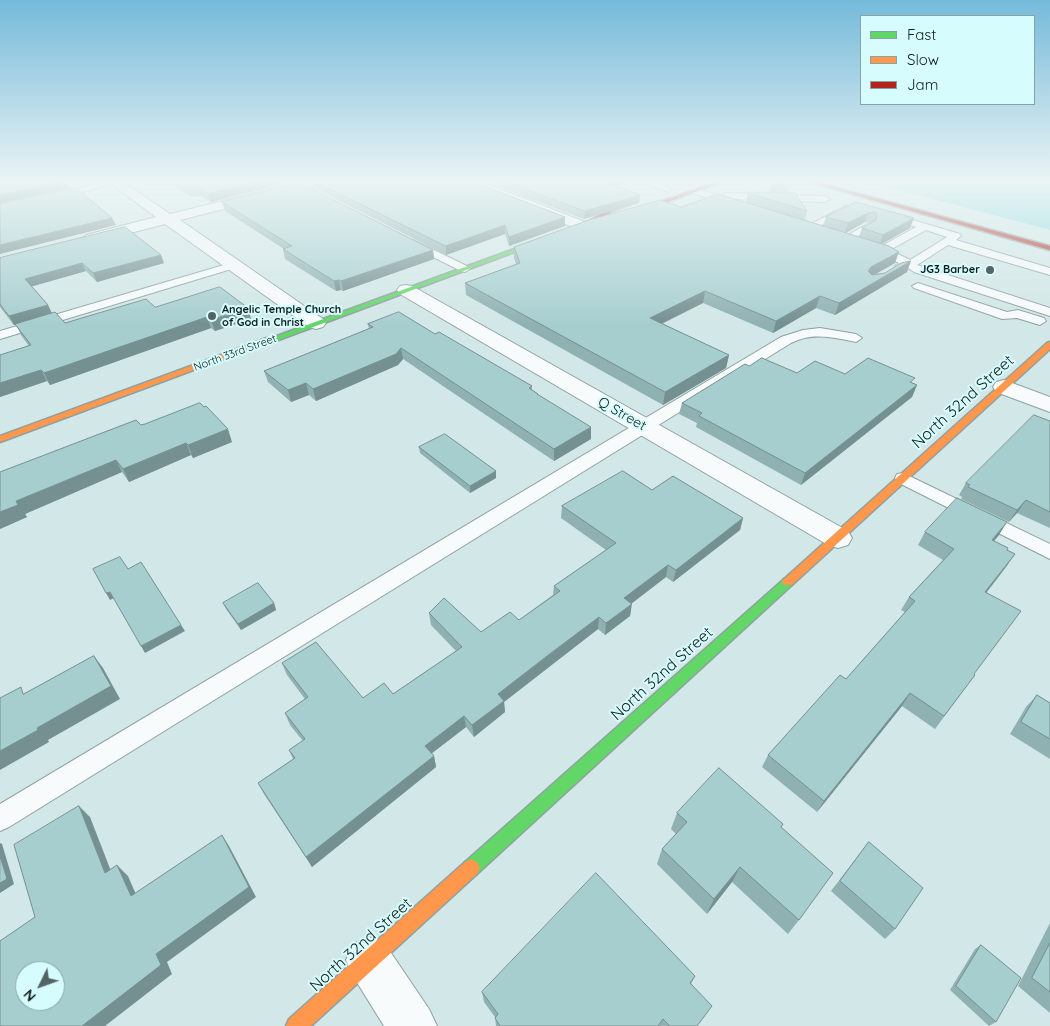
<!DOCTYPE html>
<html>
<head>
<meta charset="utf-8">
<style>
  body { margin:0 }
  #map { position:relative; width:1050px; height:1026px; overflow:hidden; background:#d2e7e7; font-family:Quicksand,sans-serif }
  canvas { display:block }
  .legend { position:absolute; left:860px; top:15px; width:175px; height:90px; box-sizing:border-box; background:#d7fcfd; border:1px solid #87a3a4; margin:0; padding:6px 9px; list-style:none; font-size:15px; color:#101e1e }
  .legend li { display:flex; align-items:center; gap:10px; height:25px }
  .legend b { width:25px; border:1px solid #87a3a4 }
  .north { position:absolute; left:15px; top:961px; width:50px; height:50px; box-sizing:border-box; background:#d7fcfd; border:1px solid #87a3a4; border-radius:50%; rotate:228deg; font-size:14px; font-weight:700; line-height:20px; text-align:center; color:#101e1e }
  .north::after { content:''; display:block; margin:auto; width:18px; height:22px; background:#546464; clip-path:polygon(50% 0,100% 100%,50% 72%,0 100%) }
</style>
</head>
<body>
<div id="map">
<canvas width="1050" height="1026"></canvas>
<ul class="legend">
<li><b style="height:6px;background:#63d668"></b>Fast</li>
<li><b style="height:6px;background:#ff974d"></b>Slow</li>
<li><b style="height:6px;background:#b3261e"></b>Jam</li>
</ul>
<div class="north">N</div>
</div>
<script>
const c = document.querySelector('canvas').getContext('2d');
c.lineJoin = 'round';
function paint(path, color) { c.fillStyle = color; c.fill(path, 'evenodd'); }
function trace(path, color, width, dash) { c.strokeStyle = color; c.lineWidth = width; c.lineCap = dash ? 'butt' : 'round'; c.setLineDash(dash || []); c.stroke(path); }
function drawText(font, color, halo, rows, align = 'center') {
  c.font = font + ' Quicksand,sans-serif'; c.lineWidth = 4; c.setLineDash([]); c.textBaseline = 'middle'; c.strokeStyle = halo; c.fillStyle = color; for (const [text, x, y, turn = 0] of rows) {
    c.save(); c.translate(x, y); c.rotate((+turn || 0) * Math.PI / 180); c.textAlign = isNaN(turn) ? turn : align; if (halo) c.strokeText(text, 0, 0); c.fillText(text, 0, 0); c.restore();
  }
}
paint(new Path2D(`
  M865 181H1050V230Z`), '#84dbdd');
const lane = new Path2D(`
  M111 181 120 182 57 199 52 196 54 194Z
  M286 181H296L321 194 320 196H314Z
  M639 181H650L672 189 668 192Z
  M695 188 723 197 724 194 727 193 825 196 830 199 825 202 728 199 738 202V206L735 207 692 193 691 191Z
  M846 206 849 207V211L813 229 810 230 805 227Z
  M889 213 960 234 961 236 956 240 1050 268V275L948 245 917 265 1050 308V316L914 272 908 268H896L895 266 899 263 871 249 876 246 880 247 916 227 886 218V214ZM926 230 947 237 910 260 890 250Z
  M869 223 874 226 872 228 850 241 846 242 841 239Z
  M413 240 469 267 470 269 465 272 461 271 409 245 408 243Z
  M234 262 239 265 238 267 0 339V331Z
  M918 283 1007 312 1018 310 1044 318 1046 321 1040 325 1017 318 1002 319 914 288 912 286Z
  M820 328 856 334 862 338 856 342C833 337 812 332 791 343L9 827 0 831V804L781 337 803 330Z
  M903 473 1050 544V559L897 482 895 478 897 474Z`);
const street = new Path2D(`
  M107 181H122L170 214 303 181H324L323 184 180 220 323 319 326 323 323 327 316 329 309 327 165 224 92 243 86 241 84 238 86 235 156 217Z
  M462 181H479L588 223 591 226 588 229H578L463 184Z
  M406 285 412 286 848 531 852 538 848 545 838 548 828 545 400 294 397 290 400 286Z
  M1004 380 1050 397V412L996 392 993 387 996 382Z
  M369 937 385 944 429 1009 437 1026H384L353 976 346 960 353 944Z`);
const fast = new Path2D(`
  M547 237 552 238 273 342H267L266 340Z
  M788 577 792 579 794 582 792 585 477 874 471 877 465 874 462 868 465 862 784 579Z`);
const slow = new Path2D(`
  M267 338H273L274 340 0 442V436Z
  M1050 342V349L792 585H784L782 582 784 579 1047 343Z
  M471 859 477 862 480 868 477 874 311 1026H286L289 1019 465 862Z`);
const jam = new Path2D(`
  M719 181H726L633 214 628 213Z
  M806 181H813L1050 246V250Z
  M635 199 638 201 637 202 613 211 585 227 580 226 609 209Z`);
trace(lane, '#8fa0a0', 2);
trace(street, '#8fa0a0', 2);
trace(fast, '#8fa0a0', 3);
trace(slow, '#8fa0a0', 3);
trace(jam, '#8fa0a0', 3);
paint(lane, '#f8fbfb');
paint(street, '#f8fbfb');
paint(fast, '#63d668');
paint(slow, '#ff974d');
paint(jam, '#b3261e');
paint(new Path2D(`
  M166 181H286V183L211 202 201 196 191 197Z
  M313 181H470L565 226 509 246 505 234 446 255 314 188Z
  M483 181H631L614 186 640 195 639 203 584 219Z
  M771 184H789L787 193 807 211 805 220 823 226 826 217 856 202 910 228 882 244 895 263 875 274 907 272 835 315 816 308 773 333 703 303 662 324 729 355 726 368 663 405 466 295 465 283 516 264 514 258V247L681 207 746 202 748 193H769ZM865 222H872L862 228 859 237 846 233Z
  M222 202 433 250 434 259 343 291 341 290 336 291 285 259 283 249H284L225 211Z
  M0 258 164 263 97 282 86 271 32 286 48 305 52 313 65 323 155 307 248 308 251 319 215 331 211 328 50 385 47 381 0 397V355L29 346 21 335 16 324 14 325 0 307Z
  M368 324 435 334 532 386V390L538 394V395L591 439 554 461 403 359 398 365 316 401 309 395 291 402 268 382 264 371 369 329Z
  M749 366 797 373 845 374 913 383 917 385 912 397 801 485 696 427 697 423 679 414 682 403Z
  M1050 421V528L1017 513 1009 522 961 499 962 497 959 495 966 483Z
  M141 425 232 442 193 458 191 455 129 482 122 472 25 514 27 517 0 529Z
  M419 447 496 478 470 493 420 453Z
  M652 490 743 518 740 530 673 582 666 577 631 604 630 616 605 635 598 629 504 702 505 712 474 737 466 727 432 753 434 756 436 767 312 867 264 794 258 783 293 759 289 750 303 741 290 725 285 713 305 699 287 675 282 663 363 698 393 694 456 651 431 625 429 613 481 632 519 620 553 595 554 586 606 550 561 518 562 506Z
  M925 532 999 535 994 541 1007 550 1015 554 986 592 974 674 975 675 935 729 902 706 817 812 762 767 768 755 846 679 905 612 901 610 909 597 943 560 918 545Z
  M223 603H274L276 610 241 630 226 609Z
  M1037 695 1050 703V759L1010 734 1026 707Z
  M677 813 783 824 781 828 799 920 788 934 732 882 707 914 657 864 662 849 676 834 671 829Z
  M869 842 895 929 885 939 831 891Z
  M1050 923V1013L1018 986Z
  M981 945 996 1022 989 1026 950 990 975 949Z
  M695 976 691 984 697 1026H496L495 1017 484 1002 482 992Z`), '#90b1b2');
paint(new Path2D(`
  M67 181 70 188 0 203V195Z
  M262 181H286V183L211 202 208 194Z
  M607 181H631L602 190 603 182Z
  M640 195 639 203 584 219 585 211Z
  M868 213 865 222 845 233 848 223Z
  M565 217V226L509 246V237Z
  M112 218 116 225 0 254V245Z
  M914 218 910 228 880 245 883 235Z
  M505 225V234L446 255V246Z
  M433 250 434 259 343 291 341 281Z
  M899 252 895 263 867 279 868 271 871 267Z
  M161 255 164 263 97 282 93 273Z
  M911 261 907 272 835 315 839 303Z
  M82 263 86 271 30 287 25 279Z
  M339 280 341 290 336 291 334 281Z
  M705 291 703 303 648 330 650 318Z
  M820 296 816 308 773 333 776 321Z
  M48 305 52 314 14 325 9 316Z
  M248 308 251 319 215 331 211 320Z
  M207 317 211 328 50 385 44 373Z
  M401 348 403 359 398 365 316 401 313 389Z
  M729 355 726 368 663 405 665 392Z
  M41 370 47 381 0 397V383Z
  M306 383 309 395 291 402 288 390Z
  M917 385 912 397 801 485 805 473Z
  M591 427V439L554 461V449Z
  M228 429 232 442 193 458 188 445Z
  M186 443 191 455 129 482 123 469Z
  M116 460 122 472 25 514 27 517 0 529V512L16 501Z
  M496 471V478L470 493V486Z
  M1026 500 1017 513 1009 522 1017 510Z
  M743 518 740 530 673 582 676 570Z
  M1007 522 999 535 984 553 992 540Z
  M1015 554 1006 567 977 605 985 592Z
  M668 565 666 577 623 610 624 598Z
  M110 592 114 598 110 600 106 593Z
  M274 603 276 610 241 630 238 624Z
  M632 604 630 616 605 635 606 623Z
  M599 617 598 629 504 702 505 712 474 737 472 725 498 694Z
  M181 625 185 631 145 653 141 646Z
  M94 656 103 668 120 699 48 740 49 742 0 770V751L37 728Z
  M910 693 902 706 817 812 824 801Z
  M464 716 466 727 427 757 425 746Z
  M434 756 436 767 312 867 306 857Z
  M79 806 90 817 116 884 105 873Z
  M222 835 229 846 256 897 167 962 172 974 105 1026H82L156 954Z
  M0 843 2 844 14 884 0 893Z
  M117 865 128 876 141 906 131 896Z
  M740 867 732 882 707 914 714 899Z`), '#759091');
const building = new Path2D(`
  M0 181H67L0 195Z
  M176 181H262L208 194 199 188H188Z
  M314 181H470L565 217 509 237 505 225 446 246Z
  M504 181H607L603 182 640 195 585 211Z
  M778 181H787L789 184H771Z
  M300 183 433 250 341 281 339 280 334 281 283 249 292 246 222 202Z
  M76 188 112 218 0 245V204Z
  M749 192 795 193 807 211 748 193Z
  M718 194 889 246 899 252 871 267 868 271 872 275 885 273 901 263 911 261 839 303 820 296 776 321 705 291 650 318 729 355 665 392 465 283 520 263 514 247 589 220 660 200 681 207Z
  M856 202 914 218 883 235 862 228 876 220 877 214 875 212 868 213 848 223 826 217Z
  M125 227 161 255 93 273 82 263 25 279 48 305 9 316 0 304V258Z
  M220 287 248 308 211 320 207 317 44 373 41 370 0 383V355L31 345 15 324 55 312 65 323 146 299 155 307Z
  M399 312 435 334 439 332 532 386 529 388 538 394H537L591 427 554 449 401 348 396 354 313 389 306 383 288 390 264 371 373 327 368 324Z
  M762 358 797 373 815 361 845 374 868 358 915 378 910 382 917 385 805 473 699 416 702 413 682 403 745 364 749 366Z
  M200 403 204 407 206 406 228 429 188 445 186 443 123 469 116 460 16 501 18 505 0 512V472L136 420 141 425 145 424Z
  M1034 415 1050 421V512L1026 500 1017 510 968 487 970 485 966 483Z
  M445 434 496 471 470 486 419 447Z
  M623 471 652 490 673 476 743 518 676 570 668 565 624 598 632 604 606 623 599 617 551 653 498 694 504 701 472 725 464 716 425 746 434 756 306 857 258 783 295 758 289 750 305 739 285 713 308 697 282 663 316 642 363 698 384 683 393 694 462 647 429 613 444 598 481 632 510 612 519 620 560 591 554 586 616 543 562 506Z
  M957 498 1007 522 992 540 1008 548 1007 550 1015 554 985 592 1021 611 974 674 975 675 944 716 910 693 824 801 768 755 840 675 846 679 915 601 909 597 954 549 925 532Z
  M120 557 128 569 141 562 181 625 141 646 110 592 106 593 93 569Z
  M258 583 274 603 238 624 223 603Z
  M94 656 111 686 37 728 38 730 0 751V698L21 687 23 694Z
  M1037 695 1050 703V739L1021 722Z
  M719 768 783 824 781 827 833 873 799 920 740 867 714 899 662 849 687 822 677 813Z
  M79 806 105 873 117 865 131 896 222 835 249 887 156 954 161 965 82 1026H0V941L35 917 14 845ZM25 971H55V1001H25Z
  M869 842 923 888 895 929 840 881Z
  M0 856 7 879 0 883Z
  M596 873 695 976 690 983 712 1006 697 1026H670L663 1019 658 1026H500L495 1018 498 1014 482 992Z
  M1050 943V992L1032 978Z
  M981 945 1021 978 996 1022 956 986Z`);
paint(building, '#a7cecf');
trace(building, '#759091', 1);
const sky = c.createLinearGradient(0, 0, 0, 324);
sky.addColorStop(0, '#75bada');
sky.addColorStop(0.56, '#ebf4f4');
sky.addColorStop(1, '#ebf4f400');
c.fillStyle = sky;
c.fillRect(0, 0, 1050, 324);
for (const [x, y, r, color] of [
  [990,270,5,"#546464"],
  [212,316,5,"#546464"]
]) { const dot = new Path2D(); dot.arc(x, y, r, 0, 2 * Math.PI); c.fillStyle = color; c.fill(dot); trace(dot, '#d7fcfd', 2); }
drawText('bold 11px', '#101e1e', '#d7fcfd', [
  ["JG3 Barber",980,270],
  ["Angelic Temple Church",222,310,"left"],
  ["of God in Christ",222,323,"left"]
], 'right');
drawText('11px', '#101e1e', '#d7fcfd', [
  ["North 33rd Street",235,353,-20]
]);
drawText('14px', '#101e1e', '#d7fcfd', [
  ["Q Street",622,414,30]
]);
drawText('16px', '#101e1e', '#d7fcfd', [
  ["North 32nd Street",963,402,-42],
  ["North 32nd Street",662,674,-42],
  ["North 32nd Street",361,945,-42]
]);
</script>
</body>
</html>
